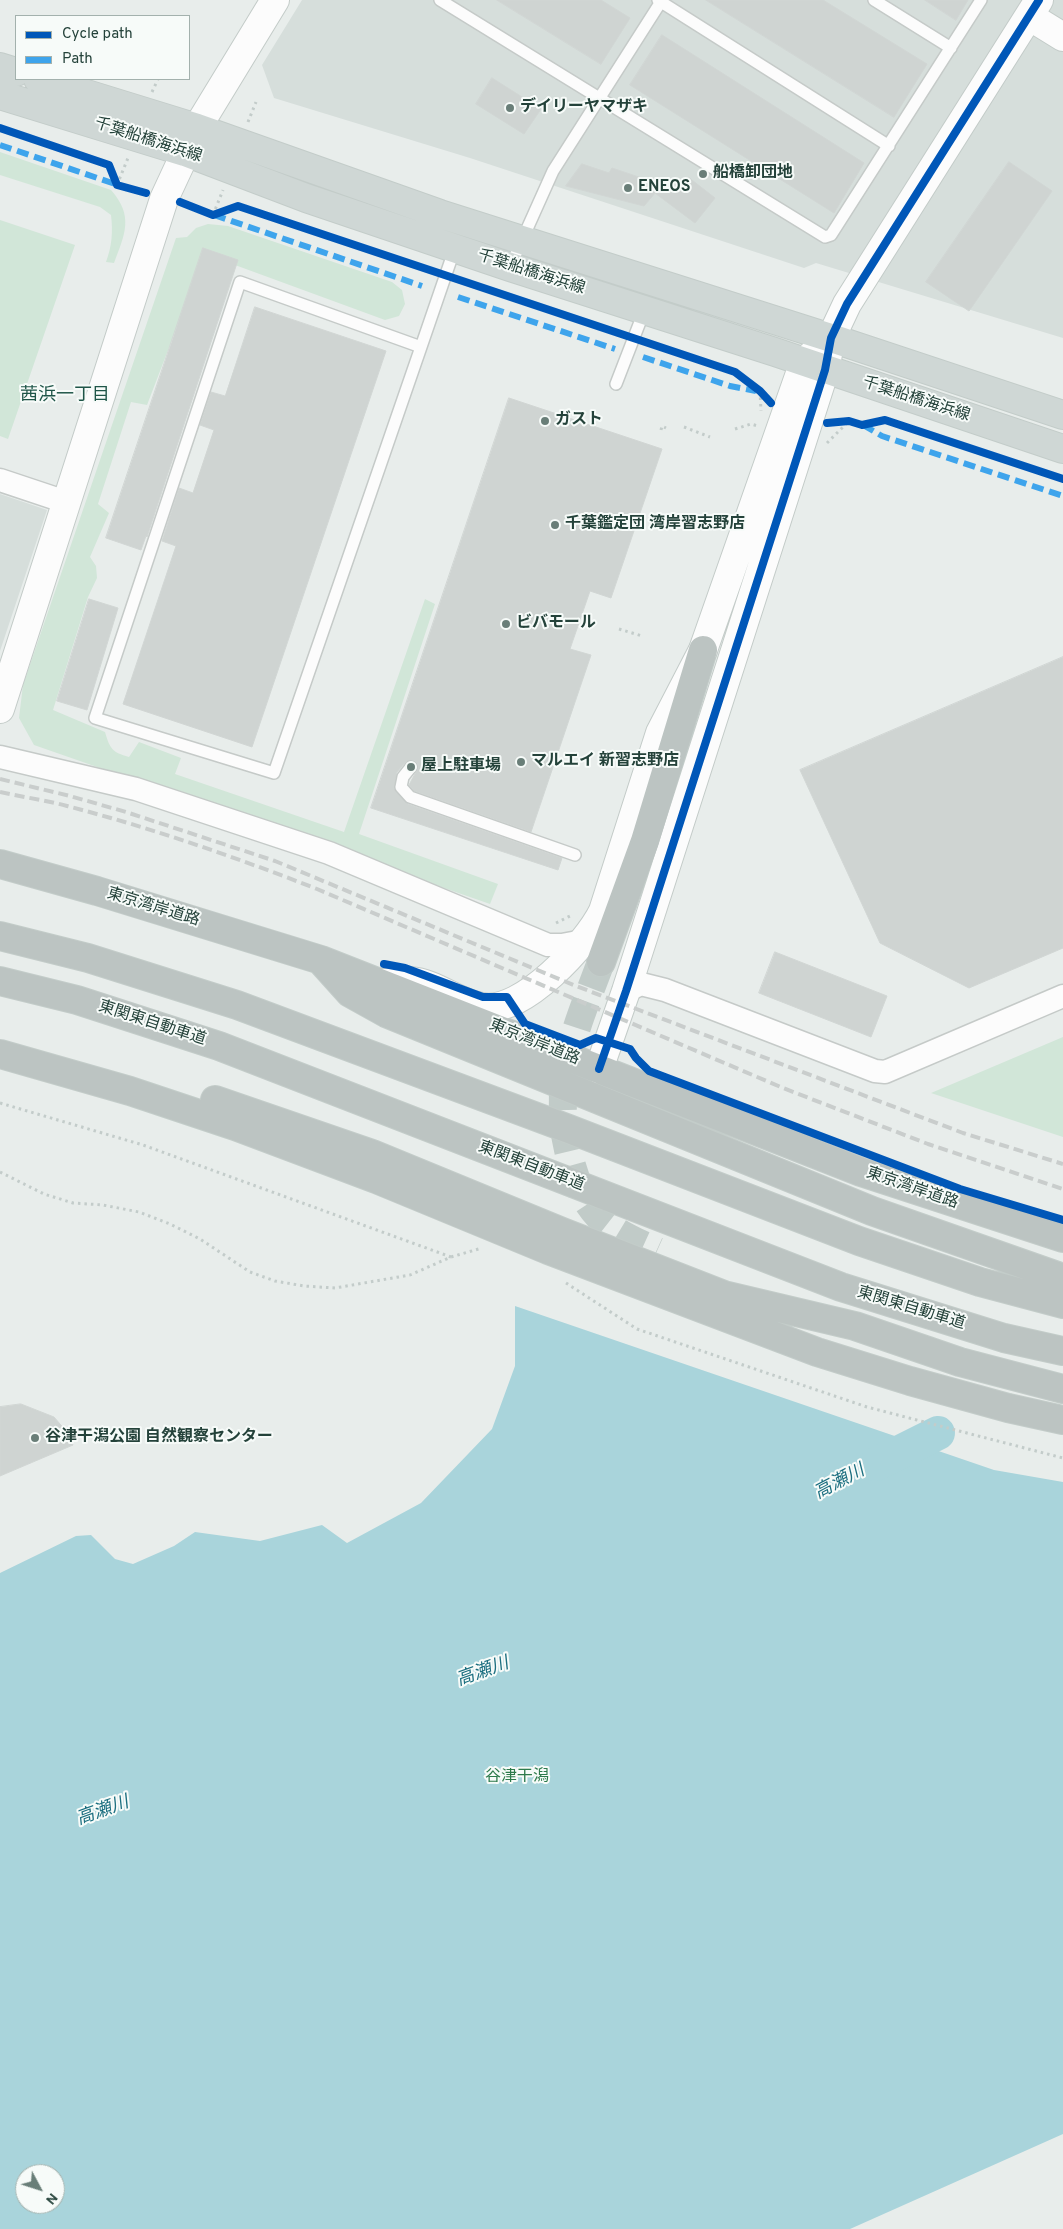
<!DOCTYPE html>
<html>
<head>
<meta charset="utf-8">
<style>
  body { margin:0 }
  #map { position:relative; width:1063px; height:2229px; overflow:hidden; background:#e8edeb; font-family:Overpass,sans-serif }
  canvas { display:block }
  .legend { position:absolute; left:15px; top:15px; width:175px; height:65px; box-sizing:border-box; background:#f7fbf9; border:1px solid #a3b1ad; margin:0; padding:6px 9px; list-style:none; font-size:15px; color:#24423a }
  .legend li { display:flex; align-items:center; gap:10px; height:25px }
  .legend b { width:25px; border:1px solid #a3b1ad }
  .north { position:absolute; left:15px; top:2164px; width:50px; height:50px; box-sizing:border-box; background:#f7fbf9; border:1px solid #a3b1ad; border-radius:50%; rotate:130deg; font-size:14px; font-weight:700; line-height:20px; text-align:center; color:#24423a }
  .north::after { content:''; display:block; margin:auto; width:18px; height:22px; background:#697e78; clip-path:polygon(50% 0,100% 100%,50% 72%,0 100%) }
</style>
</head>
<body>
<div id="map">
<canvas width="1063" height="2229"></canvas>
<ul class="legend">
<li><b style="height:6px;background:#0057b8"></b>Cycle path</li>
<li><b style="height:6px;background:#3ea4ec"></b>Path</li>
</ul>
<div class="north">N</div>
</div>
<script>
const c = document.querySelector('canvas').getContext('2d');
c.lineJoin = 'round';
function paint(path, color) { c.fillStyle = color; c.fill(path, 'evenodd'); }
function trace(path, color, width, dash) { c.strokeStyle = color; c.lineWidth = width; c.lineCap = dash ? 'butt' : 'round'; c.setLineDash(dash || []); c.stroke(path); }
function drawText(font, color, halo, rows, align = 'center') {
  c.font = font + ' Overpass,"Noto Sans JP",sans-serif'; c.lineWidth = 4; c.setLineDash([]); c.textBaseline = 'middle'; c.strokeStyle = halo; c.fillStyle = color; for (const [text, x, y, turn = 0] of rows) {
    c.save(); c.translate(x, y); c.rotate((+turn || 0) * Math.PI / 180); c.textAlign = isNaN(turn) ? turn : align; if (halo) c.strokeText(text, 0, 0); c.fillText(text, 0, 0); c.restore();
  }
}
paint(new Path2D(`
  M302 0H1063V338L816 263 804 268 470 158 274 98 262 65Z
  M0 494 47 510 0 651Z`), '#d6dedb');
paint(new Path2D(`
  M0 152 111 190C134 216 125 234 114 263L106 262C112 246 113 232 111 215L100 207 0 175Z
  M0 220 75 245 8 439 0 436Z
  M208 224 228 226 392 282 402 290 405 304 399 316 385 320 205 254 147 405 131 402 98 504 109 513 90 557 96 566 97 578 88 597 53 710 105 732C110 749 112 752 129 757L139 742 181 758 175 774 344 832 425 599 435 604 359 834 498 884 490 904 34 745 19 718 23 685 176 238 187 237 196 228Z
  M1063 1037V1137L931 1093Z`), '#d1e6d8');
paint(new Path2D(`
  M515 1306 994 1470 1063 1482V2134L850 2229H0V1573L76 1536 91 1535 115 1559 133 1564 174 1546 195 1532 260 1541 322 1525 347 1543 421 1503 492 1429 515 1366ZM25 2174H55V2204H25Z`), '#a9d4db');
trace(new Path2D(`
  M876 1464 938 1433`), '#a9d4db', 34);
const building = new Path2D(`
  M497 0H601L630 18 601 64Z
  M706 0H823L927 64 894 117Z
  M925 0H968L956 20Z
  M662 35 864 163 834 213 630 85Z
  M492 78 541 109 524 134 476 104Z
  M1009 162 1052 191 969 311 926 282Z
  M582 164 609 173 612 168 677 190 688 177 715 198 695 223 655 193 644 206 566 186Z
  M203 248 238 260 147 537 146 536 141 550 106 538Z
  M255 307 386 351 252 747 123 704 176 546 162 541 179 488 193 493 214 430 200 425 211 392 225 396Z
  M509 398 662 449 611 598 590 591 570 649 591 655 531 832 414 791 409 785 418 768V764L413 760 406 762 397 772 394 789 408 804 562 858 558 870 371 808Z
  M89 599 118 608 87 710 57 701Z
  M1063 657V948L969 988 880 943 800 770Z
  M775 952 887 996 871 1037 759 993Z
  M21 1404 54 1417 66 1431 73 1445 0 1476V1407Z`);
paint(building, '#cfd4d2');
trace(building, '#d1d6d4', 1);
trace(new Path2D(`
  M601 962C575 1032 550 1083 570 1158 575 1179 583 1200 598 1216 613 1232 637 1242 657 1251`), '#c1cbc8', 28, [28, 14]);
const lane = new Path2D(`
  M440 0 825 237 831 235 981 0
  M658 0 889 146
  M874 0 951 48
  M510 267 553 171 662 0
  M421 347 240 282 95 718 274 773 421 347 455 248
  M616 384 645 309
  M411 767 403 777 401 787 410 797 575 855`);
const street = new Path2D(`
  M0 480 66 502
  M0 757 136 789 329 853 548 945H562L583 941
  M626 991 641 984 665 990 875 1071 885 1072 1063 996`);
const secondary = new Path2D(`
  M1029 16 1063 37
  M0 709 164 199 197 128 275 0
  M383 983C392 983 401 980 410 981 436 983 457 1003 482 1007 522 1015 587 944 603 911L660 733 703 650 804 362 822 346
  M599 1069 626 991 825 370 831 338 847 304 1039 0`);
const primary = new Path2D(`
  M0 67 16 72
  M38 79 197 128 440 214 831 338 1063 415
  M0 95 185 152 306 198 510 267 775 352 1063 449`);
const highway = new Path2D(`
  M0 864 97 891 321 960 861 1172 1063 1238
  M0 936 88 958 237 1005 569 1129 859 1241 980 1282 1063 1304
  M601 962 645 841 703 650
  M323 963 350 993 386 1013 872 1211 1063 1278
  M0 981 77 1000 219 1046 841 1287 1004 1338 1063 1351
  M0 1054 130 1091 235 1126 376 1179 548 1250 817 1352 910 1381 1008 1408 1063 1420
  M215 1100 372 1154 562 1232 724 1295 855 1326 960 1362 1063 1389`);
trace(lane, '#c5cac8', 14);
trace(street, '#c5cac8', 25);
trace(secondary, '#c3cbc8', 30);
trace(primary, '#c3ccc9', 30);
trace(highway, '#c3ccc9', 30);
trace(new Path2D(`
  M152 92 158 79
  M248 122 256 102
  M117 185 128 158
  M213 215 223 190
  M760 391 761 411
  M684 427 710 437
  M735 429 751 424 758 426
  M661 430 662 426 666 428
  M827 443 849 421
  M619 629 642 636
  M556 923 572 915
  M0 1103 143 1145 451 1257
  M0 1172 44 1194 73 1203 103 1205 139 1212 170 1224 200 1239 250 1272 275 1281 304 1286 335 1288 410 1275 451 1257 482 1248
  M566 1283 637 1329 867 1407 1063 1458`), '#c3ccca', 3, [2.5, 4]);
trace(lane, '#fcfcfc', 11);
trace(street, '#fcfcfc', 22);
trace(secondary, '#fcfcfc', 28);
trace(primary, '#cfd7d5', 28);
trace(highway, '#bcc4c2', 28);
trace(new Path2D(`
  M0 779 70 796 126 812 275 861 576 986 963 1133 1063 1164
  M0 792C22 797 45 800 67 806 152 828 235 857 317 889L783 1088 928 1144 1063 1189`), '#c9cdcc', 4, [10, 5]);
trace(new Path2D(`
  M0 145 118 185
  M214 215 422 286
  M458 297 615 349
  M643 357 730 386 756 391
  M863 425 882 436 1063 496`), '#3ea4ec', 6, [12, 6]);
trace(new Path2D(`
  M0 128 109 165 117 185 146 193
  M180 202 213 215 238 206 735 372 760 391 771 403
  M827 423 849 421 862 425 885 420 1063 479
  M384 964 405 968 483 997H507L525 1024 580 1045 596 1038 630 1049 636 1058 649 1071 960 1189 1063 1220
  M599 1069 626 991 825 370 831 338 847 304 1039 0`), '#0057b8', 8);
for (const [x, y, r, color] of [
  [510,108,5,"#697e78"],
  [703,174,5,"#697e78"],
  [628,188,5,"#697e78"],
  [545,421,5,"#697e78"],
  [555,525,5,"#697e78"],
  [506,624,5,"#697e78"],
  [521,762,5,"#697e78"],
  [411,767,5,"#697e78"],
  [35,1438,5,"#697e78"]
]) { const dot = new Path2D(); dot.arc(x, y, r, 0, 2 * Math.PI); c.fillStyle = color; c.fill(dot); trace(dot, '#f7fbf9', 2); }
drawText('bold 16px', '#24423a', '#f7fbf9', [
  ["デイリーヤマザキ",520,108],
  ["船橋卸団地",713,174],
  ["ENEOS",638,188],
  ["ガスト",555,421],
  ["千葉鑑定団 湾岸習志野店",565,525],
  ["ビバモール",516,624],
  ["マルエイ 新習志野店",531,762],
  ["屋上駐車場",421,767],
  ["谷津干潟公園 自然観察センター",45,1438]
], 'left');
drawText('16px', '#24423a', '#f7fbf9', [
  ["千葉船橋海浜線",148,141,18],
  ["千葉船橋海浜線",531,273,18],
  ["千葉船橋海浜線",916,400,18],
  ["東京湾岸道路",153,908,17],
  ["東関東自動車道",152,1024,18],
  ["東京湾岸道路",534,1043,22],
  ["東関東自動車道",531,1167,21],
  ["東京湾岸道路",912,1189,19],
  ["東関東自動車道",911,1309,17]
]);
drawText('16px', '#2d7a4b', '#f7fbf9', [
  ["谷津干潟",517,1778]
]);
drawText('18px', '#1f5548', '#f7fbf9', [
  ["茜浜一丁目",65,396]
]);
drawText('italic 18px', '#1c6f80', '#f7fbf9', [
  ["高瀬川",840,1483,-28],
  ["高瀬川",483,1673,-20],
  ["高瀬川",103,1812,-20]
]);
</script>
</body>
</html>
